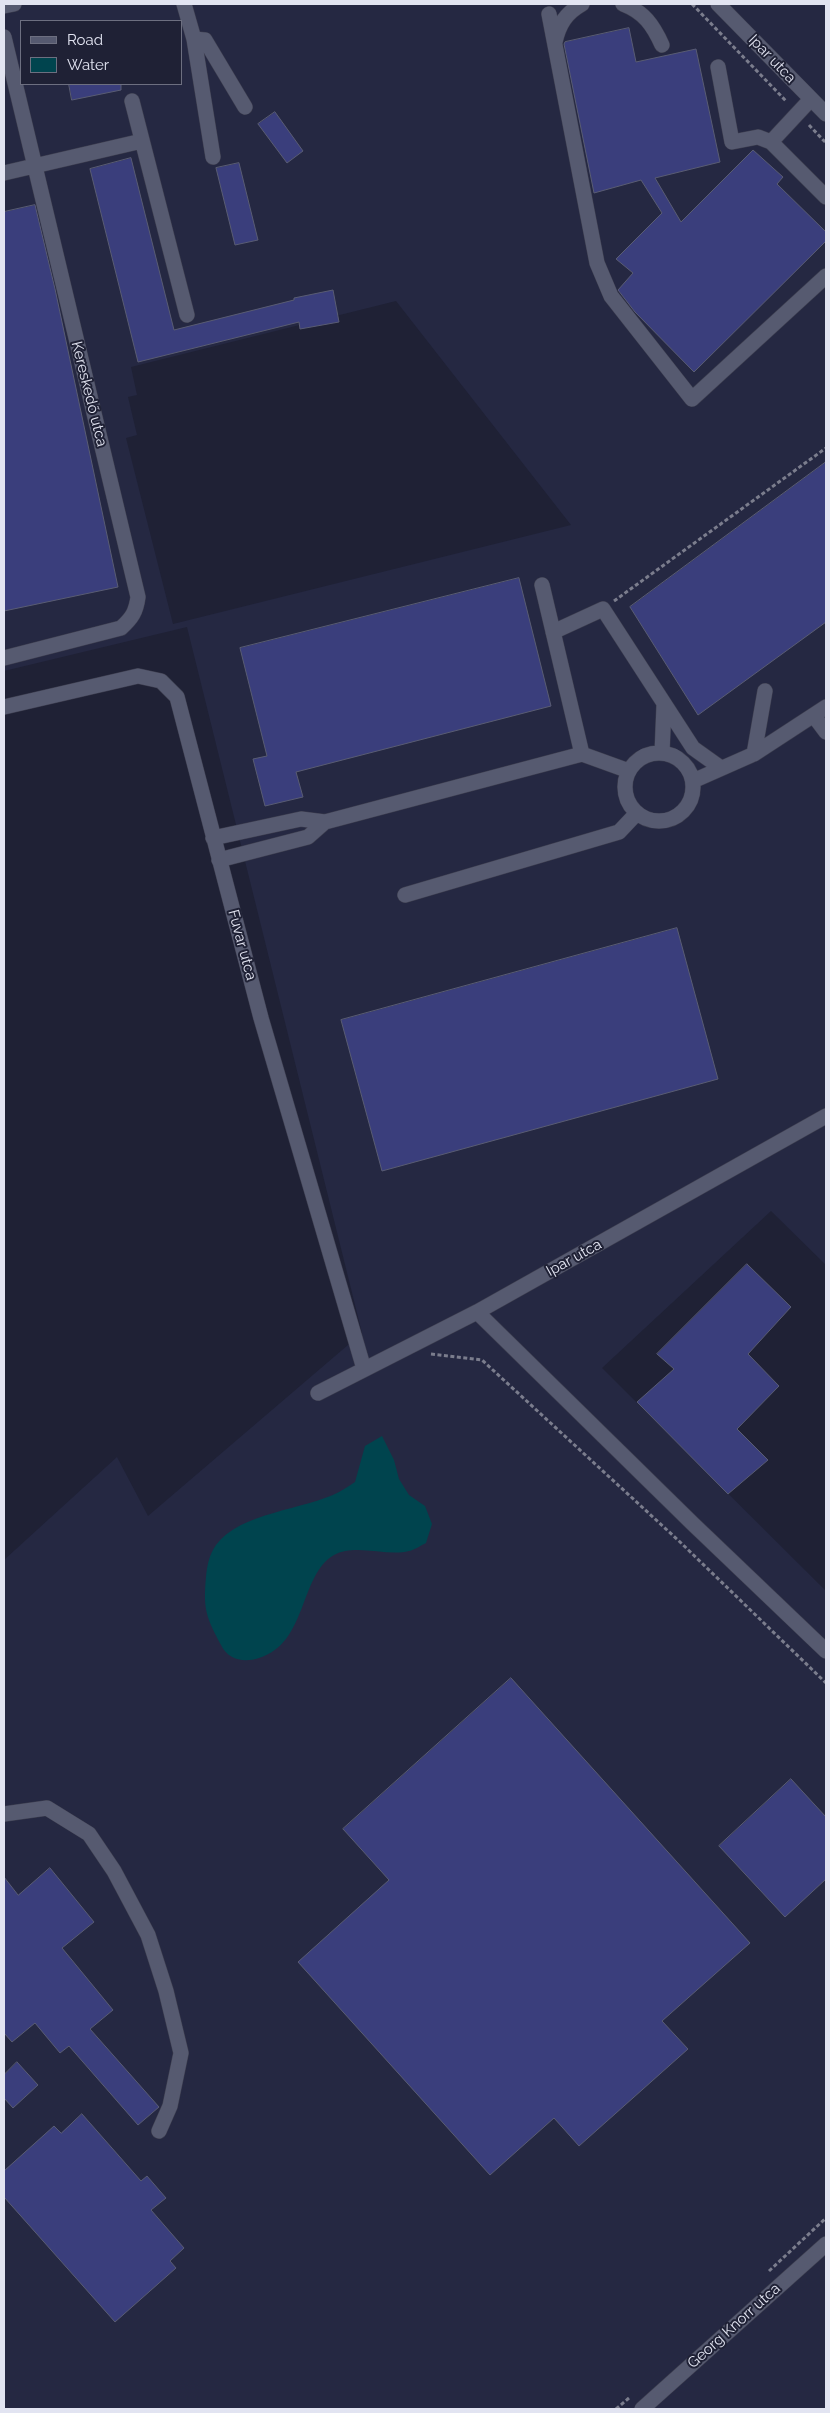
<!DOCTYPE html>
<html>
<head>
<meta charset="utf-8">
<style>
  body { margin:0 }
  #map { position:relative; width:830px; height:2413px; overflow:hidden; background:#1f2135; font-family:Raleway,sans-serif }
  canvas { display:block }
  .frame { position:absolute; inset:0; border:5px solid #e2e4f1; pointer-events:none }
  .legend { position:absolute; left:20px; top:20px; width:162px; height:65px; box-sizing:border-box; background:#1f2135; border:1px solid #6d6f80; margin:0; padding:6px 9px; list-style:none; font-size:15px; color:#e2e4f1 }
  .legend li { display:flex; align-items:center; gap:10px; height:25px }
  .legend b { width:25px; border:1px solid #6d6f80 }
</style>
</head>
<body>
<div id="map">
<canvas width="830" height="2413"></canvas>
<div class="frame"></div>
<ul class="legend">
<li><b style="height:6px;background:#565a70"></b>Road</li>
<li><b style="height:14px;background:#00444e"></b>Water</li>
</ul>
</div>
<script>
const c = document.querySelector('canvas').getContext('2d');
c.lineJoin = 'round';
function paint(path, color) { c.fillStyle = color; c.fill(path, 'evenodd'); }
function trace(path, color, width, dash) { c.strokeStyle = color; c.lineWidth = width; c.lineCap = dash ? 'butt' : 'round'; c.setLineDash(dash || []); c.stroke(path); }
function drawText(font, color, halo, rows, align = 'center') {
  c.font = font + ' Raleway,sans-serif'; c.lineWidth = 4; c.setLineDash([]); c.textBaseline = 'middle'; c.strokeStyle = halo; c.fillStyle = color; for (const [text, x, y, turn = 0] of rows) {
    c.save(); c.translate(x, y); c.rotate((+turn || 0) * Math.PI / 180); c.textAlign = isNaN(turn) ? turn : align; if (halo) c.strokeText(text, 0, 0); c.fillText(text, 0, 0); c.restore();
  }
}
paint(new Path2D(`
  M4 4H826V1265L771 1211 602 1368 826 1591V2409H4V1560L117 1457 148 1516 362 1333 187 627 4 671ZM21 21H181V84H21ZM396 301 571 525 173 624 126 438 137 435 128 397 137 395 131 367Z`), '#252842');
paint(new Path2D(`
  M382 1436 394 1460 399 1479 409 1495 425 1506 432 1524 426 1543C421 1545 415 1550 409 1551 387 1557 356 1543 334 1555 299 1575 308 1643 259 1658 244 1663 228 1660 221 1645 206 1617 203 1609 206 1577 207 1566 209 1555 216 1545 240 1512 305 1510 339 1492 345 1489 350 1485 355 1482L365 1446Z`), '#00444e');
const building = new Path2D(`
  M629 28 636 62 696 49 720 162 655 178 681 222 753 150 783 177 777 184 826 232V241L694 372 635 312 618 290 633 273 616 259 662 213 641 180 594 193 564 44 565 42Z
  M69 84H121V90L72 100Z
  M275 112 303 151 287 163 258 124Z
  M131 158 174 330 294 300V298L333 290 339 322 300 329 299 322 138 362 90 169Z
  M239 163 258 240 235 245 216 168Z
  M35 205 55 289 118 587 4 611V212Z
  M826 462V622L698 715 630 607Z
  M519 578 551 706 296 772 303 797 265 806 253 759 267 756 240 648Z
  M677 928 718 1079 382 1171 341 1020Z
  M747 1264 791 1307 748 1354 779 1386 737 1429 768 1460 728 1494 637 1402 674 1369 657 1354Z
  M511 1678 750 1943 662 2021 688 2049 579 2146 554 2118 490 2175 298 1962 389 1880 343 1829Z
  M791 1779 826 1817V1879L785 1917 719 1846Z
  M50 1868 94 1922 62 1948 113 2010 90 2029 159 2107 138 2125 69 2046 60 2053 35 2023 12 2042 4 2033V1877L18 1895Z
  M17 2062 38 2085 13 2108 4 2098V2075Z
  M82 2114 141 2181 147 2176 166 2198 151 2210 184 2248 170 2261 176 2268 115 2322 4 2197V2171L54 2126 61 2133Z`);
paint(building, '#3a3e7c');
trace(building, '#595c73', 1);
const minor = new Path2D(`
  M184 4 194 39 213 157
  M623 4C644 12 653 25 662 45
  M718 4 826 114
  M4 6 14 4
  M549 14 597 263 611 296 692 399 826 276
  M4 37 138 597C136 612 132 618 121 628L4 658
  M194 39 205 40 245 107
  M555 42C559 24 566 13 582 4
  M718 67 732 142 758 137 771 142 826 197
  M132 101 187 315
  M771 142 811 99
  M4 173 142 141
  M542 585 582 754
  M553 632 603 609 693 748 721 768
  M4 707 138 676 161 681 177 697 261 1018 364 1369
  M814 716 826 732
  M625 787a34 34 0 1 1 68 0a34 34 0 1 1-68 0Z
  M662 753 664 705
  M754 754 765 691
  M693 781 754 754 826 707
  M213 838 301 819 325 822 582 754 629 771
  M219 860 308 837 325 822
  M405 895 619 832 637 813
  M477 1312 692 1523 826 1651
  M318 1393 477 1312 826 1116
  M4 1814 47 1808 89 1834 114 1871 148 1935 166 1991 181 2053 170 2106 159 2131
  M642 2409 826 2244`);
trace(minor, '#3d3e4f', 16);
trace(new Path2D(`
  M692 4 787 102
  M809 125 826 143
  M614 601 826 448
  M431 1354 482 1360 679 1541 826 1683
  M769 2271 826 2218
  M616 2409 629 2398`), '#7b7d8d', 3, [4, 2.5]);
trace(minor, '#565a70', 15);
drawText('15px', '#e2e4f1', '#1f2135', [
  ["Ipar utca",772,59,46],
  ["Kereskedő utca",89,394,76],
  ["Fuvar utca",242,945,75],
  ["Ipar utca",574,1258,-29],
  ["Georg Knorr utca",734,2326,-42]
]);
</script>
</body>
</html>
